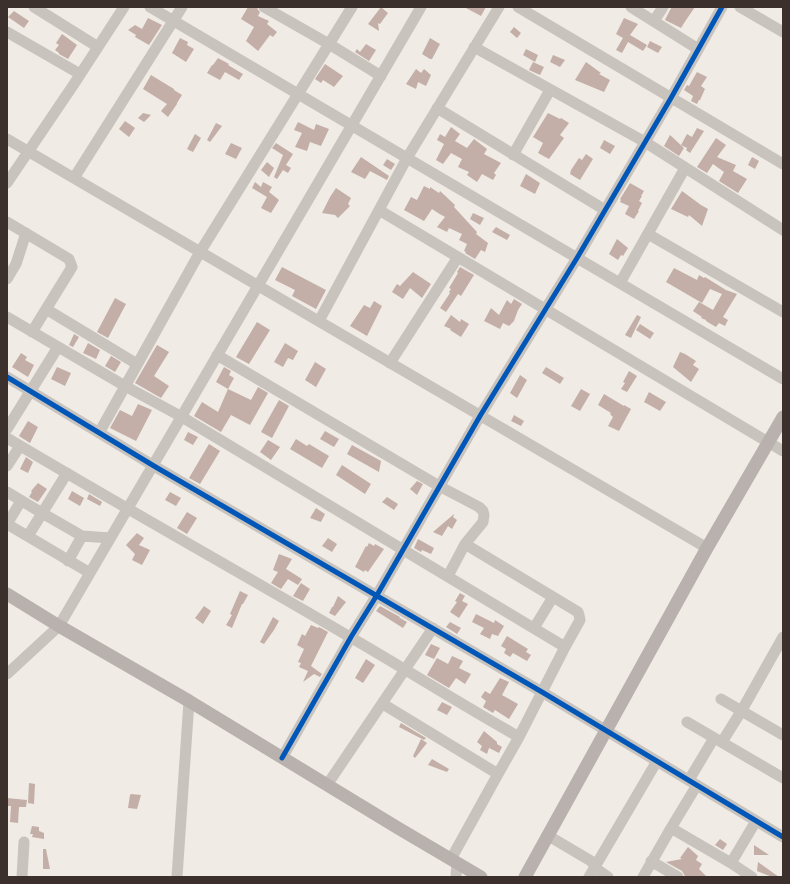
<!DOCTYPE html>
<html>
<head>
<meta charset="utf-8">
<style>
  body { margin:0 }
  #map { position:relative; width:790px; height:884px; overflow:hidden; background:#f0ebe5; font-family:Jost,sans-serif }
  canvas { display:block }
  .frame { position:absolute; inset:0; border:8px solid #3b302b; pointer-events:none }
</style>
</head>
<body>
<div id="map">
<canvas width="790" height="884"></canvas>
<div class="frame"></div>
</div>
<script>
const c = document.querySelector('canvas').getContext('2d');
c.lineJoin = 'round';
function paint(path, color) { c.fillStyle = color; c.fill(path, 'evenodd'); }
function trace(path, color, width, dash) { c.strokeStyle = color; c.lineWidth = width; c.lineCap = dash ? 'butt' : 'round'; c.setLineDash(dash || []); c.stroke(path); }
paint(new Path2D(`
  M248 7H257L258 10 260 12 258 16 269 21 267 24 277 32 273 37 270 35 258 51 246 41 254 27 241 19Z
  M381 7 388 13 380 24 378 23 379 31 368 24Z
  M464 7H486L481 16Z
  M672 7H695L686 20 681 28 665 20 670 10Z
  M14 11 29 21 24 28 8 17Z
  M148 18 162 25 149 45 135 37 136 35 128 30 135 25 142 29Z
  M624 18 638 24 630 35 647 45 643 51 628 42 622 53 616 50 623 38 616 34Z
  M514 27 521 33 517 38 510 32Z
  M62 34 77 45 68 59 59 54V53L55 50 59 45 56 43Z
  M180 38 188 42 187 45 194 49 186 62 172 53Z
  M430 38 440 44 432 59H430L422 54Z
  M650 41 662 47 658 53 647 47Z
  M366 44 376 50 369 61 355 52 357 49 360 52Z
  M526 49 538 55 535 62 523 55Z
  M553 55 565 60 560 67 550 62Z
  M218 58 229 64 228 65 243 74 239 80 225 72 220 80 207 73 212 65H213Z
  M533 62 544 67 540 75 529 70Z
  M586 62 601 73 599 74 610 80 604 92 575 80Z
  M325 64 343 76 334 87 323 80 321 83 315 79Z
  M416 69 421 73 424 69 431 75 426 86 418 82 416 89 406 84Z
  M697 72 707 77 701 86 705 89 700 100H699L697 104 691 101 693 96 684 90 687 85 689 86Z
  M151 75 174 89V90L182 95 177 103V104L168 117 161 111 167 104 143 89Z
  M143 113 151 115 144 122 138 118Z
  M548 113 560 119 561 118 569 123 560 135 564 138 549 159 538 153 543 143 533 137Z
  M125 121 135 128 129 137 119 129Z
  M298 122 314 130 316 124 329 129 321 146 310 142 307 151 295 147 302 133 294 130Z
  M216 123 222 126 210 142 207 140Z
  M451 127 460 134 455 141 467 148 474 139 487 149 484 154 501 163 494 173 496 175 493 180 482 174 477 182 467 175 469 172 458 167 462 159 451 153 443 164 436 160 444 144 437 140 440 134 445 137Z
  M697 128 704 131 690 153 686 150 687 148 681 145 687 134 692 137Z
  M195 134 201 138 193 152 187 149Z
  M670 135 684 148 679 156 664 146Z
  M716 138 726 145 717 157 736 165 733 171 747 179 738 193 719 181 724 172 713 164 707 173 697 167Z
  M604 140 615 146 610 154 600 148Z
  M231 143 242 148 236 159 225 154Z
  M276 143 293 154 286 165 291 168 288 173 283 170 277 179 274 177 283 155 272 148Z
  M586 154 593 159 580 180 570 174 571 170 579 158 582 160Z
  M361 157 389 176 387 180 370 171 365 179 351 172Z
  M752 157 759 161 755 169 748 165Z
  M387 159 395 164 391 170 383 165Z
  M267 162 274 168 269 177 261 170Z
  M526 174 540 183 535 194 520 186Z
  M255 182 261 187 263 182 272 187 269 192 279 200 271 213 261 208 267 197 252 188Z
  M630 183 644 191 641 196H642L639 201 642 203 638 211H639L634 219 625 214 629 206 620 202 621 200 620 199Z
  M424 186 430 189V187L439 193 440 191 455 205 454 207 477 232 476 234 488 243 485 252 481 250 475 259 465 253 466 252 464 251 467 244 459 240 462 234 449 228 447 232 437 227 445 217 438 213 432 209 424 221 404 210 411 197 417 200Z
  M336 188 351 198 348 204 350 206 338 218 335 215 322 213 330 197Z
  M682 191 701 205 708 209 702 226 689 215 688 217 671 209Z
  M473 213 484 218 480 225 470 219Z
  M496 227 510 235 507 240 492 232Z
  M617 239 628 248 623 256 621 255 618 260 609 254Z
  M282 267 326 290 316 309 292 296 295 290 275 280Z
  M460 267 474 275 461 296 458 294 446 312 440 308 450 293 449 292 451 289 449 288 458 273 457 272Z
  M674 268 697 280 699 275 704 278 705 277 726 290 737 294 723 317 728 320 725 326 719 323 716 327 706 321V320L701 318 702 317 693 311 699 302 713 310 722 294 710 289 702 303 666 282Z
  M413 272 431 284 422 298 410 288 403 299 392 292 397 284 400 286Z
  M115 298 126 304 108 338 97 332Z
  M514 299 522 304 518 310 514 321 509 326 503 323 500 329 484 321 491 308 499 315 507 300 511 304Z
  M374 301 382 306 367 336 350 326 364 305 370 308Z
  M451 315 460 322 461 319 469 324 461 337 450 330 451 329 444 326Z
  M637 315 641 317 631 338 625 335Z
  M257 322 270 330 249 364 236 357Z
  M640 324 654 333 650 339 636 330Z
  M74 334 79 337 73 347 69 345Z
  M88 343 100 350 96 359 83 353Z
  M285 343 298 351 293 360 288 358 283 367 274 362Z
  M157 345 169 352 154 376 169 386 161 398 135 383Z
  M680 352 685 354 696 361 693 365 699 369 691 382 673 367Z
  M21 353 27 357 25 360 34 365 28 377 12 367Z
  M111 356 121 362 115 372 105 366Z
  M315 362 326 369 316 387 305 380Z
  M57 367 71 373 65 386 51 379Z
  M224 367 231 371 229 375 234 378 228 389 216 382Z
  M546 367 564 378 560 384 542 373Z
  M629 371 637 376 627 392 621 389 625 383 623 382Z
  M520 375 527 380 517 398 510 393Z
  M258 387 268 393 250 425 231 415 221 432 194 416 202 402 218 412 228 389 251 400Z
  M581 389 590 394 580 411 571 406Z
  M649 392 666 402 660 411 644 402Z
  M604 394 624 406V405L631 409 619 431 608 426 613 417 610 414 611 413 598 405Z
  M279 400 289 406 272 438 261 432Z
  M138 404 152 410 136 441 110 428 120 410 132 416Z
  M514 415 524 421 521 426 511 421Z
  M28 421 38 427 30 443 19 436Z
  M325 431 339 439 334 447 320 439Z
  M188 432 198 437 193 445 184 440Z
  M296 439 307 446 309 444 329 456 322 468 290 449Z
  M268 440 280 447 271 460 260 452Z
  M209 444 220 451 200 484 189 478Z
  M352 445 381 461 379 472 347 454Z
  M26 457 33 462 28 473 20 469Z
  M342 465 371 484 365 494 336 475Z
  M417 481 423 484 417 495 410 489Z
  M38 483 47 489 38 502 29 497 32 492 31 491Z
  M72 491 84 498 80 506 68 499Z
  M170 492 181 498 176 506 165 500Z
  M89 494 102 502 100 506 87 499Z
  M387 497 398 504 394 510 382 502Z
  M316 508 325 514 321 522 310 518Z
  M187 512 197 518 187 534 177 528Z
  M454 514V515L453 517 457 520 452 529 448 526 442 536 433 532Z
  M137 533 144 538 139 545 150 550 142 565 132 560 135 554 126 545Z
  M328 538 337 544 332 552 322 546Z
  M418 539 434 548 431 554 422 550 421 552 414 548Z
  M369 543 374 546 375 544 384 549 368 572 365 570 364 572 355 567 366 546 367 547Z
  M279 554 292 559 286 569 302 579 298 585 288 579 281 589 271 583 278 572 273 570Z
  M301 583 310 589 303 601 293 596Z
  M240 591 248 595 243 604H242L232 628 226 625 232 615 230 614Z
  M460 593 465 596 462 601 468 604 459 618 450 612 457 602 455 601Z
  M338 596 346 602 335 616 329 613 332 607H333Z
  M204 606 211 611 203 624 195 618Z
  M380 606 400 617 399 619 400 618 407 622 403 628 376 611Z
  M476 614 494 623 495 620 504 626 498 636 492 634 490 639 480 634 484 628 472 622Z
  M273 617 279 621 274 630 264 644 260 642Z
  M450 622 461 628 457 634 446 627Z
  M311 625 318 628 319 627 328 632 311 666 322 674 320 677 314 674 303 682 308 671 299 667 301 663 298 662 304 649 297 645 302 634 305 636Z
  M507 636 528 649 526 652 531 655 527 661 513 653 510 657 504 653 506 649 501 646Z
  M431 644 440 648 434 659 425 655Z
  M452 656 463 661 459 668 471 674 465 684 456 678 449 688 427 675 437 658 448 664Z
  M366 659 375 665 363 683 355 678Z
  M500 678 509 682 502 695 518 704 509 719 495 710 493 713 483 707 486 701 481 697 485 691 490 694Z
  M442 702 452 707 447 715 437 710Z
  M401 723 426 738 424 740 399 727Z
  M484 731 497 742V744L502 747 499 753 489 748 487 754 480 750 482 746 477 742Z
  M421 739 427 743 415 758 413 756Z
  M432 759 449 769 447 772 428 765Z
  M29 783 35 784 34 804 28 803Z
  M131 794 141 795 137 809 128 808 130 795Z
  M7 798 27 800 26 807H19L18 823 10 822 11 806H7Z
  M32 826 39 827V831L44 833V839L32 837 33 834H30Z
  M720 839 727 844 723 850 715 845Z
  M754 845 769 855H754Z
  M688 847 698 856 696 860 702 864 699 869 707 877H687L685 876 682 871 666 862 682 859 680 858Z
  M43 849H46L50 869H43Z
  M758 862 779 877H772L757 871Z`), '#c3afa7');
trace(new Path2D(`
  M34 7 98 47
  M150 7 783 379
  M264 7 329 44 381 76
  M518 7 783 164
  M631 7 698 49
  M740 7 783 32
  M654 21 663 7
  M7 32 80 74
  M474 47 645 142 783 230
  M437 108 605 210
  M7 139 707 548
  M513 155 550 90
  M74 178 182 7
  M7 183 74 84 124 7
  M379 210 783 451
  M7 222 69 259 72 267 32 332
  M648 234 783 312
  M7 279 16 264 26 233
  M620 283 685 168
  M46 309 137 364
  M7 317 125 386 182 417 565 647
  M319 321 407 158 499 7
  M217 355 439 486 479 507 483 511 484 515 483 522 465 544 448 576
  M390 363 458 257
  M7 377 154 466 542 692 783 837
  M7 429 58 347
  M99 433 200 252 352 7
  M7 438C121 506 236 570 350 637 407 670 462 705 519 737
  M7 466 20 446
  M7 492 42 513 82 536 110 538
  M7 524 90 573
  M7 524 21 501
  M28 536 67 473
  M68 561 82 536
  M534 628 553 597
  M7 674 59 626 421 7
  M721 699 783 735
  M383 704 498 774 519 737 565 647 580 620 579 615 578 612 465 544
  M687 722 783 778
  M722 742 742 710 783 637
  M282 758 351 637 377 595 480 416 577 258 671 98 722 7
  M689 780 714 738
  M327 785 433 628
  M671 828 731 863 752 877
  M547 835 591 861 598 870 608 877
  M451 859 498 774
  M651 861 678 877
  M731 863 756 821
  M22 877 24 842
  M177 877 189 701
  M456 877 457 863
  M589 877 657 761
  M643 877 671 828 697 785`), '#c9c3be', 11);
trace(new Path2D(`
  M7 594 59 626 189 701 398 828 481 877
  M525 877 707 548 783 417`), '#b8b1ad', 13);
trace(new Path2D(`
  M7 377 154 466 542 692 783 837
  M282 758 351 637 377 595 480 416 577 258 671 98 722 7`), '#0057b8', 5);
</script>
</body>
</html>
